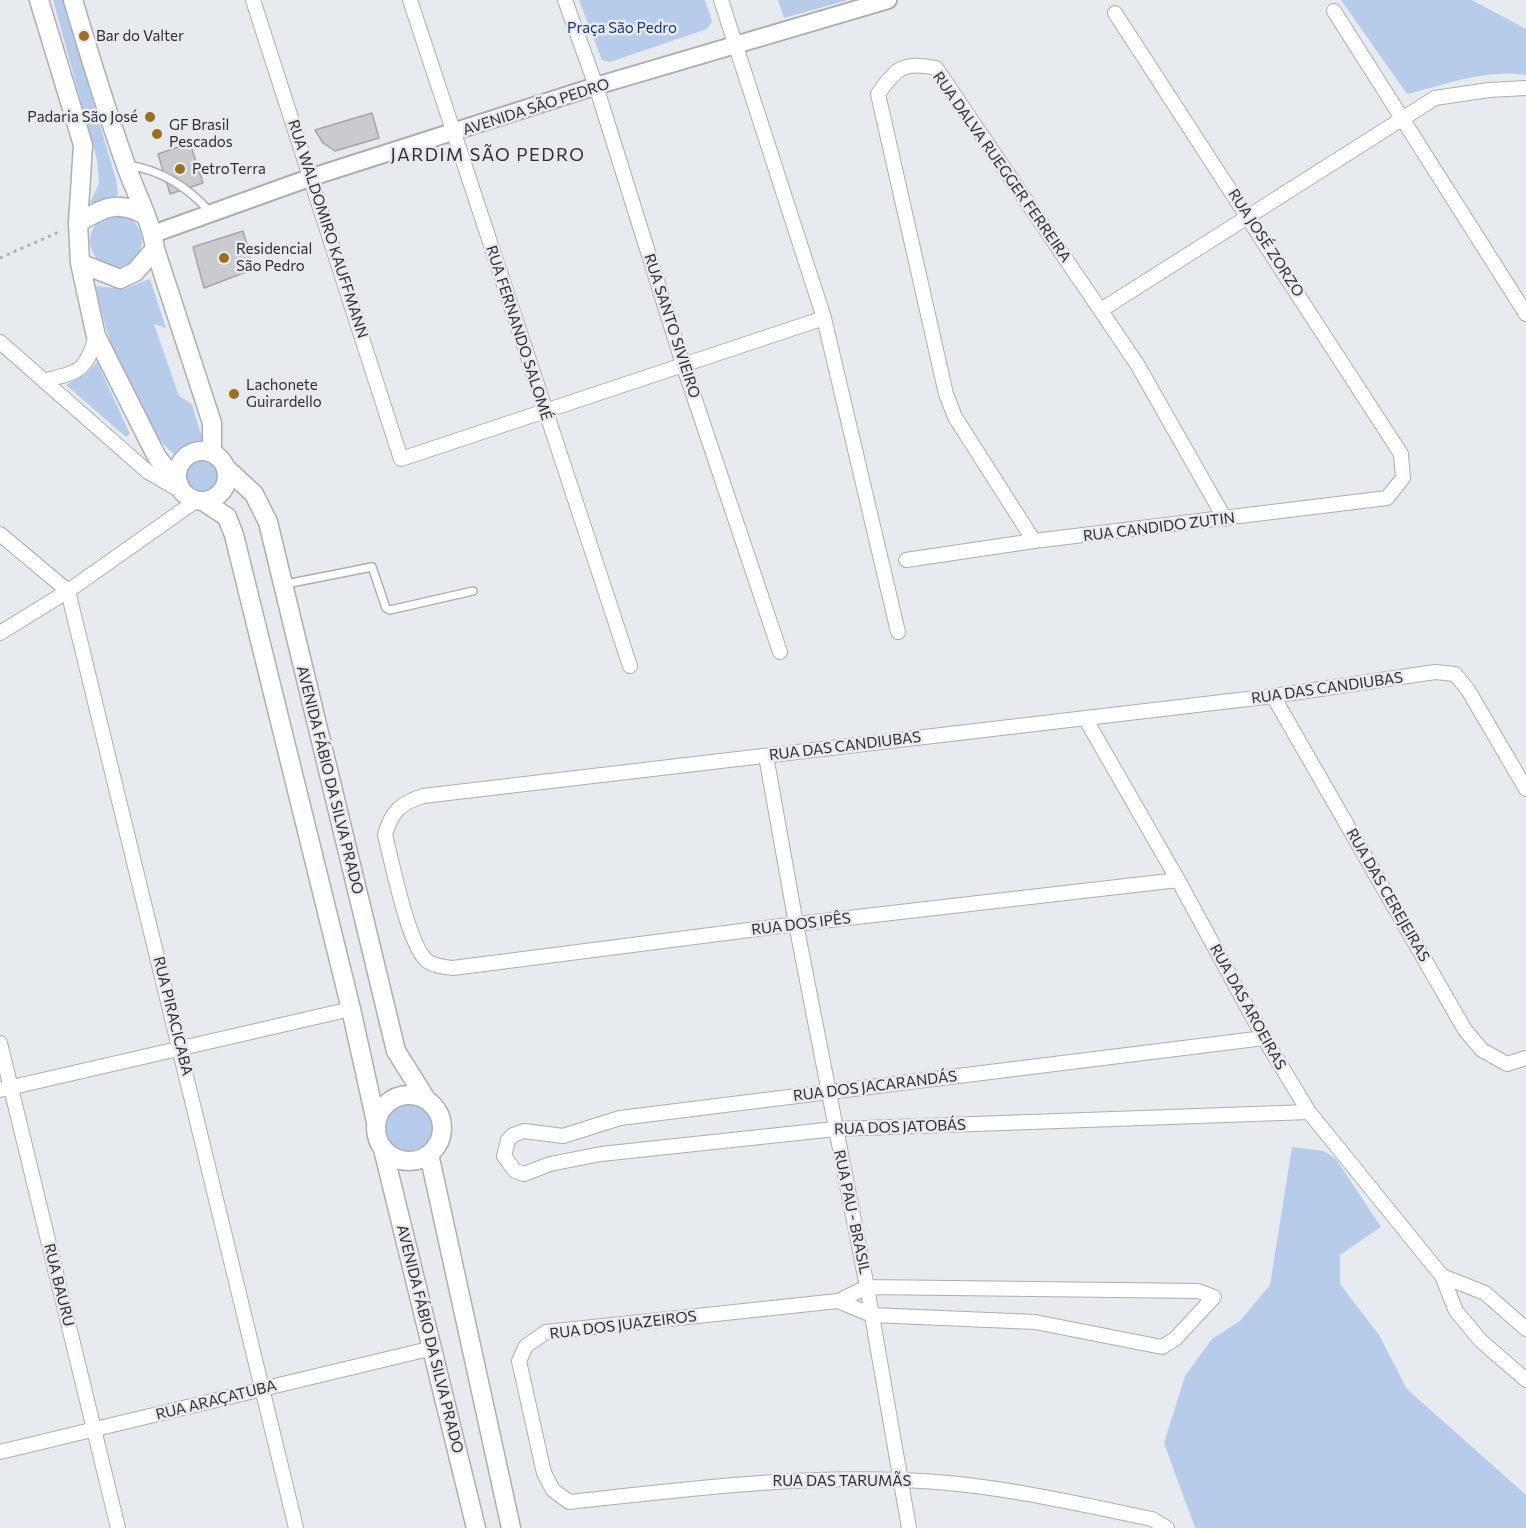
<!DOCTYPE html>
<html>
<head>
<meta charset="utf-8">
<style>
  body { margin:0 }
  canvas { display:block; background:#e7eaee }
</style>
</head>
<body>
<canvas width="1526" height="1528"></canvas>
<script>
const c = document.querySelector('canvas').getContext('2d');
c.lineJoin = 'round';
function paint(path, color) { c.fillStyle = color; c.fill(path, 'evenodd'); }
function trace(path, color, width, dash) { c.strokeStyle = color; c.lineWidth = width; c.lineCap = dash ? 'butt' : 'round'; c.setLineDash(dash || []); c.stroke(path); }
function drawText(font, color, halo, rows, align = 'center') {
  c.font = font + ' Commissioner,sans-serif'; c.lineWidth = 5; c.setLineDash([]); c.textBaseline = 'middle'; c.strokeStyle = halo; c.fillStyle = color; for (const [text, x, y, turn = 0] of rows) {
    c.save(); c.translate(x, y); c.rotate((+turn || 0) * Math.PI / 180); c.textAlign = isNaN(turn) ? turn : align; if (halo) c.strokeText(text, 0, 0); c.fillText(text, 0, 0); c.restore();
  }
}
paint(new Path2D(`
  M53 0H63L116 179 118 195 95 205 90 202 99 184 97 160Z
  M579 0H705L712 21 707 29 610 62 602 60Z
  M778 0H848L784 18Z
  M1341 0H1472L1526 29V75C1483 69 1448 84 1407 94Z
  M90 241a26 26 0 1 1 52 0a26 26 0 1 1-52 0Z
  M150 279 166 328 154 324 179 396 192 404 203 441 187 448 178 457C135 426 105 336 96 286L124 289Z
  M97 362 130 434 126 437 66 385 86 374Z
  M187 475a16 16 0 1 1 32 0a16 16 0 1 1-32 0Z
  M386 1128a24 24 0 1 1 48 0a24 24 0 1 1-48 0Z
  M1292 1147 1324 1151 1336 1159 1381 1227 1340 1255V1284L1379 1335 1407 1389 1526 1495V1528H1195L1164 1443 1185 1376 1212 1339 1240 1321 1270 1285Z`), '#b7cceb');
const building = new Path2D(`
  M372 113 379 138 335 151 323 143 315 130Z
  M190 143 203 183 170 194 158 154Z
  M243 231 254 269 204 288 193 247Z`);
paint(building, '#c9cbcf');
trace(building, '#a4a6aa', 1.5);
const service = new Path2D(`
  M127 165C162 170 188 187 211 213
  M286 584 372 567 386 608 390 610 473 591`);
const minor = new Path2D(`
  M253 0 401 459 824 318
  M410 0 630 666
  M565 0 596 86 683 364 780 652
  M721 0 824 318 898 632
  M1334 11 1526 314
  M1101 310 1435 98 1489 90 1526 88
  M0 342 148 472 181 491
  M46 380C80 372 86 371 96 336
  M0 534 68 591 296 1528
  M1034 541 955 417 946 394 878 94C896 68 904 61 936 68L1137 364 1225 519
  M906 560 1034 541 1387 498 1403 478 1401 454 1115 13
  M0 633 68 591 197 500
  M1273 696 1465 1030 1482 1050 1507 1064 1526 1058
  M1085 718 1178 880 1264 1038 1309 1112 1442 1276 1456 1311 1481 1341 1526 1380
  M766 756 796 924 867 1287 909 1528
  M1178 880 796 924 453 968C444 967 433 966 426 960 408 943 392 862 385 835 391 812 401 803 423 796L1273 696 1435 672 1455 674 1468 690 1526 789
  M1264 1038 620 1118 563 1136 524 1131 513 1135 508 1140 504 1156 515 1171 524 1174 550 1164 601 1154 835 1129 1309 1112
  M0 1043 118 1528
  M0 1090 351 1009
  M1442 1276 1485 1293 1526 1329
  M838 1301 872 1315 1035 1322 1162 1347 1175 1339 1214 1297 1198 1291 867 1287 838 1301 546 1332 526 1346 519 1361 544 1473 553 1490 569 1502C679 1490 789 1476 900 1480 985 1482 1070 1502 1152 1519L1167 1528
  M0 1452 433 1348`);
const tertiary = new Path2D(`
  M153 234 312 177 596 86 888 0`);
const secondary = new Path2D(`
  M39 0 83 145 78 223 80 263 96 336 157 457 179 485
  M73 0C89 54 106 109 125 163 134 189 152 223 155 249L212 423V453
  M78 223C103 208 116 200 143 214
  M80 263 120 279 135 272 155 249
  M177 476a25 25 0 1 1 50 0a25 25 0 1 1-50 0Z
  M226 468 254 494 268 522 396 1051 426 1099
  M203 501 227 517 234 535 351 1009 376 1122
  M376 1128a33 33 0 1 1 66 0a33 33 0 1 1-66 0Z
  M383 1149 476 1528
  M429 1154 511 1528`);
trace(service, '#acaeb2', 10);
trace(minor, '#acaeb2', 16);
trace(tertiary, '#acaeb2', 20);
trace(secondary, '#acaeb2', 21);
trace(new Path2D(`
  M0 258 61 231`), '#afb1b4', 3, [3, 4.5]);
trace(service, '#fff', 7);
trace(minor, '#fff', 14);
trace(tertiary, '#fff', 16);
trace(secondary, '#fff', 18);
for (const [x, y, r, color] of [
  [84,36,6,"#9c6e1f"],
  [150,117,6,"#9c6e1f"],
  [157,134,6,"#9c6e1f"],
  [180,169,6,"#9c6e1f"],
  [224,258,6,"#9c6e1f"],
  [234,394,6,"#9c6e1f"]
]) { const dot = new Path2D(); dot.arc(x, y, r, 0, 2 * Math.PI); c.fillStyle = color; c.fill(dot); trace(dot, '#e7eaee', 2); }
drawText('15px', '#1a3a6a', '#e7eaee', [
  ["Praça São Pedro",622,28]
]);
drawText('15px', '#2e2f31', '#e7eaee', [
  ["Bar do Valter",96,36],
  ["Padaria São José",138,117,"right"],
  ["GF Brasil",169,125],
  ["Pescados",169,142],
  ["PetroTerra",192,169],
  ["Residencial",236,249],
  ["São Pedro",236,266],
  ["Lachonete",246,385],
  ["Guirardello",246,402]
], 'left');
drawText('15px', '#2e2f31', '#e7eaee', [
  ["AVENIDA SÃO PEDRO",536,107,-18],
  ["RUA DALVA RUEGGER FERREIRA",1002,167,55],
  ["RUA WALDOMIRO KAUFFMANN",328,229,72],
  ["RUA JOSÉ ZORZO",1266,243,57],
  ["RUA SANTO SIVIEIRO",672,326,72],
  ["RUA FERNANDO SALOMÉ",519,333,72],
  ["RUA CANDIDO ZUTIN",1159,527,-7],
  ["RUA DAS CANDIUBAS",1327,688,-8],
  ["RUA DAS CANDIUBAS",845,746,-7],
  ["AVENIDA FÁBIO DA SILVA PRADO",330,780,76],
  ["RUA DAS CEREJEIRAS",1388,895,60],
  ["RUA DOS IPÊS",801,924,-7],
  ["RUA DAS AROEIRAS",1248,1007,61],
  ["RUA PIRACICABA",173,1016,76],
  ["RUA DOS JACARANDÁS",875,1086,-7],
  ["RUA DOS JATOBÁS",900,1127,-2],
  ["RUA PAU - BRASIL",852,1212,78],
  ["RUA BAURU",59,1285,76],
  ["RUA DOS JUAZEIROS",623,1325,-7],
  ["AVENIDA FÁBIO DA SILVA PRADO",430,1339,76],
  ["RUA ARAÇATUBA",216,1400,-14],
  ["RUA DAS TARUMÃS",842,1481]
]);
c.letterSpacing = '1.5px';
drawText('18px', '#2e2f31', '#e7eaee', [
  ["JARDIM SÃO PEDRO",488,155]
]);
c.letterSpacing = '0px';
</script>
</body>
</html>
